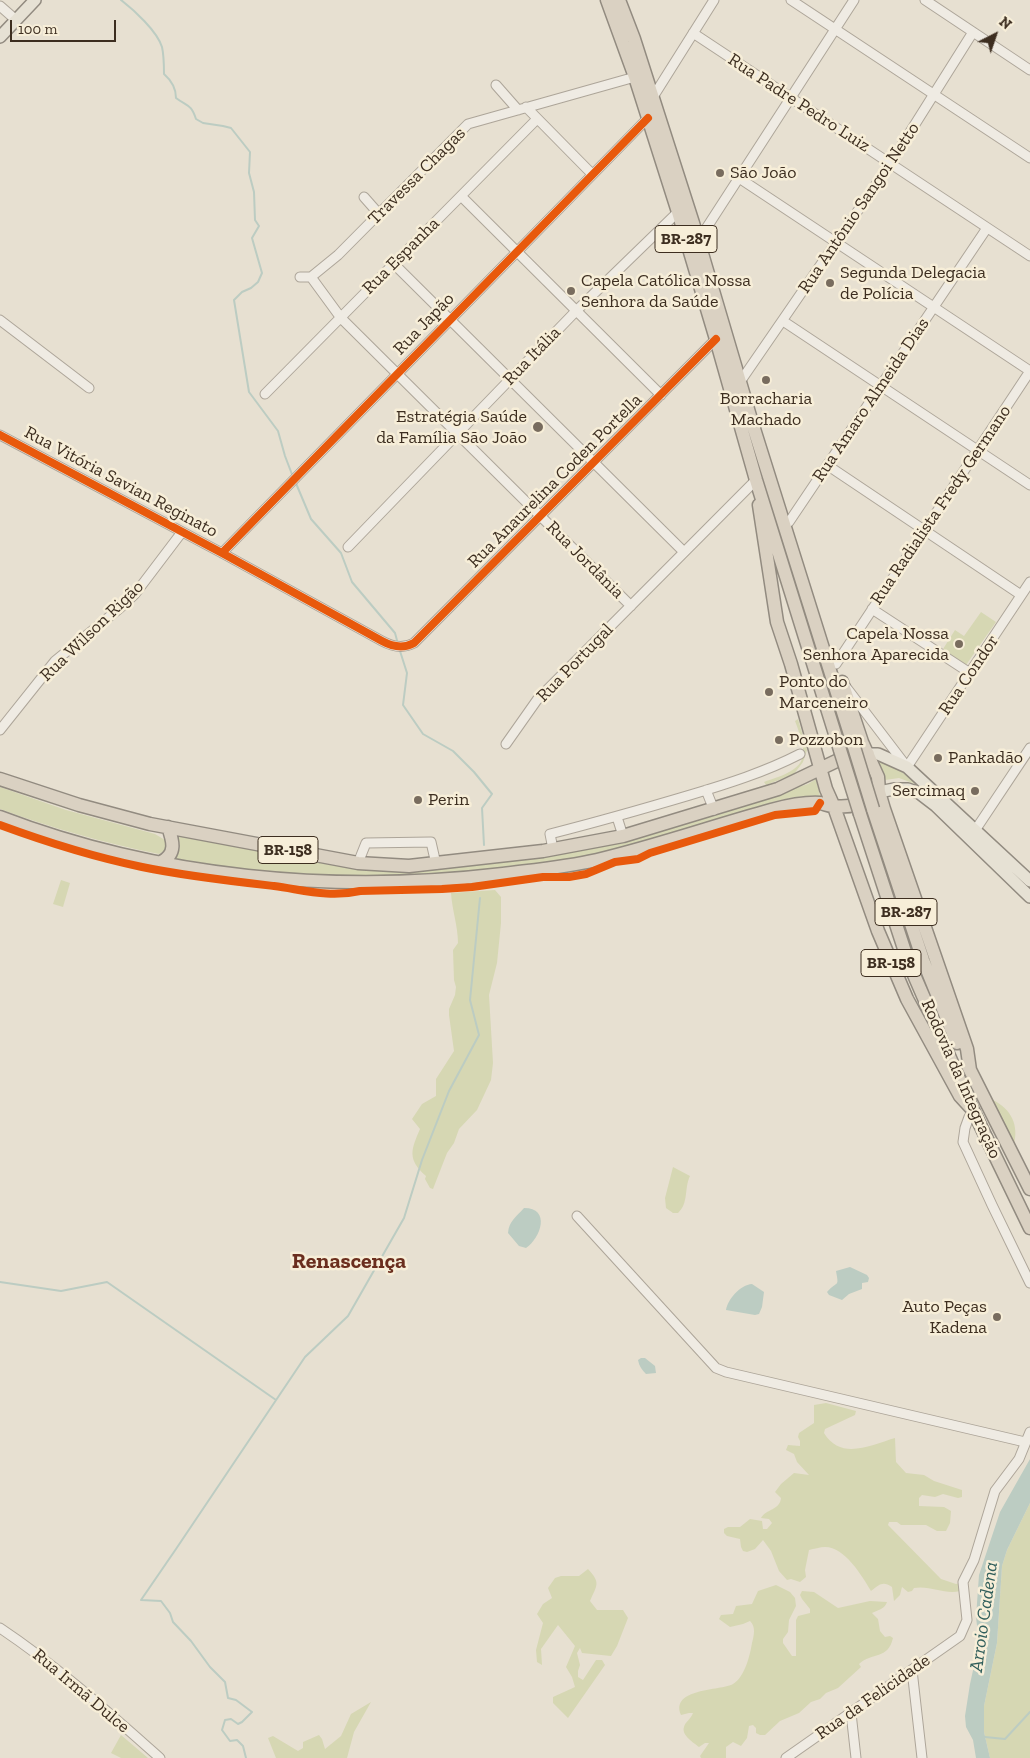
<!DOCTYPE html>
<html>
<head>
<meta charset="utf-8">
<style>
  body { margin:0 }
  #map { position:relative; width:1030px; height:1758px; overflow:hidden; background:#e7e0d1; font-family:"Zilla Slab",serif }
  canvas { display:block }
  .north { position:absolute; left:970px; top:10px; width:50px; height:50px; -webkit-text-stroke:4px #f7eed8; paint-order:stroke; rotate:41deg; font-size:14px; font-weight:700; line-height:20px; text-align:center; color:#3d2e20 }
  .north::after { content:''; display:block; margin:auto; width:18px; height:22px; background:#3d2e20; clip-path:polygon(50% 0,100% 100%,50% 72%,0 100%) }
  .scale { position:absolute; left:10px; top:20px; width:106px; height:22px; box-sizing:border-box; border:2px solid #3d2e20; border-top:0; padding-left:6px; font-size:15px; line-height:18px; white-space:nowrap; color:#3d2e20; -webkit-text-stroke:4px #f7eed8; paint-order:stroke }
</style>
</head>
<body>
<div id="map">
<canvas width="1030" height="1758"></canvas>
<div class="north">N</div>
<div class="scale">100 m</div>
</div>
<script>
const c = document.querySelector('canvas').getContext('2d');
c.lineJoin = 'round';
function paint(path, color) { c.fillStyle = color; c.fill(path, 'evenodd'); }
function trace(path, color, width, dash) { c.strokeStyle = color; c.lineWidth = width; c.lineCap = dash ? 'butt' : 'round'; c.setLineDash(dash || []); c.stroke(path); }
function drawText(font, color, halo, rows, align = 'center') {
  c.font = font + ' "Zilla Slab",serif'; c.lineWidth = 5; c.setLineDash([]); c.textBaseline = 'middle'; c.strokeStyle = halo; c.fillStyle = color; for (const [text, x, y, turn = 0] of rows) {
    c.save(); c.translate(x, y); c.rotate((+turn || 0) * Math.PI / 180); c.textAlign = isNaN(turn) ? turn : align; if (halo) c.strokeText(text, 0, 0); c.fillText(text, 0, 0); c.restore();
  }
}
paint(new Path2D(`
  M981 612 996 622 966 665 943 649 955 630 964 636Z
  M798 719 807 750 803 762 794 774 766 785 764 782C780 776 807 770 803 748 802 739 798 729 795 721Z
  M878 761C894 767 906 773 918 785L899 778 885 780Z
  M816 779 820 796C790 794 760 806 732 815 693 827 655 840 616 849 525 871 431 879 338 878 321 877 303 875 285 873 248 870 210 866 173 860 180 852 183 844 176 835L338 863 509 861 775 795 808 784Z
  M0 787 66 810 155 834 165 840 168 844 167 849 159 854C104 843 52 828 0 809Z
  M61 880 70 883 63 907 53 904Z
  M495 890 501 897V923L497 963 489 995 493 1063 491 1080 477 1110 459 1129 454 1143 447 1153 433 1189 430 1188 425 1179 426 1176C407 1159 411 1150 420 1129L412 1119 422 1104 436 1096V1079L454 1051 449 1015V1009L455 995 456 987 454 980 453 950 458 943C458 926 452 910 451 893Z
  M993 1100C1011 1109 1019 1125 1014 1144Z
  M673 1167 690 1176C684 1188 689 1203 678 1213H673L666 1208 665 1198Z
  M826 1403 856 1411 855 1415 825 1429 824 1433C841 1461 871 1445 895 1438L896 1462 906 1473 924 1475 934 1481 962 1490V1497L958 1498 943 1494 935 1497 922 1495 919 1498V1506L944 1507 951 1511 950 1523 946 1531H937L926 1525H901L897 1522H889L888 1525 941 1579 956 1584 960 1583V1591C945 1595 930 1585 914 1588L912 1591 908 1592 902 1587 900 1595 894 1601 892 1587C883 1581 880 1584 871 1591 862 1576 845 1547 825 1547 820 1547 814 1549 809 1550L805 1570 806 1577 800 1582 791 1579 787 1580 779 1571 771 1551 763 1540 755 1549 747 1552 743 1551 741 1547 740 1539 727 1536 724 1533V1529L728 1527H740L750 1519 762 1521 763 1529H767L772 1523 769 1519 761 1518C766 1509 780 1510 781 1498L775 1492 781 1484 794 1473 809 1475 797 1462 794 1454 786 1450 788 1445 800 1446V1441L798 1437 799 1433 814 1423V1405Z
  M1030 1503V1758H990L984 1732V1706L997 1643 1002 1566 1007 1550Z
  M588 1569C601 1583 597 1585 590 1601L597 1610H623L628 1618 617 1646 611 1656 582 1653 580 1648 577 1653 580 1665 578 1671V1677L583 1680 596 1660H602L605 1665 568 1718 553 1703V1697L575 1687 572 1677 566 1667 575 1646 558 1625 541 1649 542 1665 537 1662 536 1650 543 1623 537 1614 543 1604 552 1598 548 1588 555 1578 561 1576H579Z
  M776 1585 790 1592 795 1598 796 1606 789 1620 788 1632 783 1639V1643L792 1656H796V1620L798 1616 810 1613V1609L802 1599 800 1595 802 1591 814 1592 838 1608 870 1601 887 1602C885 1609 878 1610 872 1613L878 1619 880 1631 885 1637 890 1636 893 1638C888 1660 872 1652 859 1664L861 1667 838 1688 826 1693 820 1699 811 1702 799 1713 780 1721 765 1735H760L756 1733V1728L753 1725 749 1726 747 1738 741 1746 733 1742 726 1747V1758H701L700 1756 709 1743H705L699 1747C694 1743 681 1735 684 1727 685 1722 691 1719 693 1713H689L681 1715C670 1688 720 1691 733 1684 745 1677 750 1655 752 1643 754 1635 756 1627 750 1621L743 1624 730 1627 719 1619 721 1615 733 1614 736 1606 752 1604 758 1591Z
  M371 1702 354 1732 347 1758H276L268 1738 273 1736 298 1751 303 1748V1742L319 1735 322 1739 325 1749 341 1736 351 1714Z
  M121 1735 148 1758H121L111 1753Z`), '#d6d7b3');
paint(new Path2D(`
  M524 1208C551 1208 541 1238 526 1248L519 1246 508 1233C509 1221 516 1217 524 1208Z
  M850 1267 867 1275 869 1278 868 1282 862 1283V1289L849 1294 842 1300 829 1295 827 1292C838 1280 839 1288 836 1271Z
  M752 1284 764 1292 762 1307 759 1314 755 1315 726 1310C728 1299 740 1285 752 1284Z
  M641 1358H645L655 1366 656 1373 646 1374C642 1370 639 1366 638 1360Z
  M1030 1459V1503L1007 1550 1002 1566 997 1643 984 1706V1732L990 1758H976L973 1740 966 1727 965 1716 970 1684 979 1643 976 1617 979 1575 1000 1512Z`), '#bcccc2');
trace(new Path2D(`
  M121 0C134 10 157 31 162 47 164 56 164 65 164 74 172 81 176 88 176 98 188 107 191 104 196 119L203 123 223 126 231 128 250 152 249 173 254 192 255 220 259 226 252 238 262 273 258 282 251 288 242 292 234 300 249 392 278 431 285 456 293 477
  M295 481 311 519 341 553 352 582 395 633 398 644
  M400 651 407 673 403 705 423 734 453 751 474 772 492 794 482 808 484 845
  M0 1282 61 1291 107 1282 276 1400
  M985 1737 1005 1739 1030 1712
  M246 1758 243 1746 237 1740 230 1741 222 1730 225 1720 231 1719 238 1724 242 1722 252 1712 236 1700 228 1698 225 1682 210 1667 191 1641 173 1622 170 1613 161 1601 141 1600 176 1549 305 1357 348 1316 404 1218 422 1160 449 1091 479 1035 470 1000 480 898`), '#bcccc2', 2);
const minor = new Path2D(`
  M791 0 1030 158
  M925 0 1030 70
  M0 6 16 20
  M693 33 1030 256
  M496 85 518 110
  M653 97 714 0
  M526 107 592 174
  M739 178 1030 371
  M461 196 661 395
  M364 197 379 214
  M698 241 854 0
  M394 264 684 552
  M300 277H311L338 255 468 124 635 77
  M311 277 341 318 631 606
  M0 320 89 388
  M783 321 1030 485
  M740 382 890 164 973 32
  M265 394 537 119
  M0 435 222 553 382 641C393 647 403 649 414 643L716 339
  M827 465 1021 595
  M789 522 987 228
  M348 547 576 311 678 212
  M222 553 648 118
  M872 609 970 673
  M836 664 1030 371
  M846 687 907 767 1030 582
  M0 730 55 661 120 608 135 594 182 532
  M506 744 537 700 756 480
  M706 790 714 810
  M617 817 623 836
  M976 829 1030 748
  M553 849 550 834C597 822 643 809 690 795 727 784 765 772 800 754
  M358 863 366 843 431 842 436 864
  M974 1114 969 1117 965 1128 963 1142 992 1205 1030 1283
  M577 1216 716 1368 726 1372 1025 1442
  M0 1628C57 1666 109 1713 160 1758
  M912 1670 922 1758
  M851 1713 856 1758
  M786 1758 960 1636 967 1620 963 1582 974 1560 995 1491 1019 1459 1030 1432`);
const major = new Path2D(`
  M0 37 35 0
  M868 754H878L907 767 1030 881
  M879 792 894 789H908L919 793 936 806 1030 897`);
const highway = new Path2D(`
  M607 0 635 77 678 212 716 339 756 480 840 750
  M619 0 634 39 693 223 750 416 854 747
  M759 505 777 622 791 664 826 789 834 807 878 931 907 999 960 1096 971 1108
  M842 682 862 742 878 777 879 792 884 809 967 1049 970 1070
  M0 779 79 805 150 824 358 863 409 866 543 851 623 836 778 789 849 755 862 753 868 754
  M873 809 923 960 957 1043
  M860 814 908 961 959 1079
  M0 817C159 878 334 894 503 874 534 870 566 867 597 860 656 846 713 826 771 810 786 806 804 802 820 803 825 804 829 806 833 806 849 808 868 804 879 792
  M161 862C177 854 173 841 168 827
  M967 1064 1030 1189
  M969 1102 1030 1228`);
trace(minor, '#ada599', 11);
trace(major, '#928b80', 14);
trace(highway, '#928b80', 15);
trace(minor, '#efebe3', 9);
trace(major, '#e6e1d4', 11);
trace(highway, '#dad1c2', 12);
const highwayBridge = new Path2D(`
  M854 747 873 809
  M840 750 860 814`);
trace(highwayBridge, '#928b80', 15, []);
trace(highwayBridge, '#dad1c2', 12);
trace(new Path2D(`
  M0 435 222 553 382 641C393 647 403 649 414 643L716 339
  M222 553 648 118
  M0 825C46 842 94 857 142 867 185 876 230 881 274 886 304 890 329 898 360 891L442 889 472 887 543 877H569L586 874 615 862 638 859 650 853 775 815 815 811 820 803`), '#e8590c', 8);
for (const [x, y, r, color] of [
  [720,173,5,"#786c5e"],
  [830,283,5,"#786c5e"],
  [571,291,5,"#786c5e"],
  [766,380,5,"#786c5e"],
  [538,427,6,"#786c5e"],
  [959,644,5,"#786c5e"],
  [769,692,5,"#786c5e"],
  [779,740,5,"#786c5e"],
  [938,758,5,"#786c5e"],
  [975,791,5,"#786c5e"],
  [418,800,5,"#786c5e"],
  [997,1317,5,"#786c5e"]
]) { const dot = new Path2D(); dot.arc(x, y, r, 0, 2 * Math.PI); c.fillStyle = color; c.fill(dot); trace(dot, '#f7eed8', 2); }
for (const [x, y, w] of [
  [686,239,62],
  [288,850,60],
  [906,912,62],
  [891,963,60]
]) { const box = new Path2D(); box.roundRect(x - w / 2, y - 13.5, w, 27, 4); c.fillStyle = '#f7eed8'; c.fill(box); trace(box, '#3d2e20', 1); }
drawText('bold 16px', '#3d2e20', null, [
  ["BR-287",686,239],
  ["BR-158",288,850],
  ["BR-287",906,912],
  ["BR-158",891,963]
]);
drawText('18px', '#3d2e20', '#f7eed8', [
  ["Rua Padre Pedro Luiz",799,103,33],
  ["Travessa Chagas",417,176,-45],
  ["Rua Antônio Sangoi Netto",859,208,-56],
  ["Rua Espanha",401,256,-45],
  ["Rua Japão",424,324,-46],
  ["Rua Itália",532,356,-46],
  ["Rua Amaro Almeida Dias",871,400,-56],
  ["Rua Anaurelina Coden Portella",555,481,-45],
  ["Rua Vitória Savian Reginato",121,482,28],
  ["Rua Radialista Fredy Germano",941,505,-56],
  ["Rua Jordânia",585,560,45],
  ["Rua Wilson Rigão",92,631,-44],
  ["Rua Portugal",575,663,-46],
  ["Rua Condor",969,675,-56],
  ["Rodovia da Integração",961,1079,66],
  ["Rua Irmã Dulce",81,1691,40],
  ["Rua da Felicidade",873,1697,-35]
]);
drawText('18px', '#3d2e20', '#f7eed8', [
  ["São João",730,173],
  ["Segunda Delegacia",840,273],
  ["de Polícia",840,294],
  ["Capela Católica Nossa",581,281],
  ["Senhora da Saúde",581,302],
  ["Borracharia",766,399,"center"],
  ["Machado",766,420,"center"],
  ["Estratégia Saúde",527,417,"right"],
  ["da Família São João",527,438,"right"],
  ["Capela Nossa",949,634,"right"],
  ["Senhora Aparecida",949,655,"right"],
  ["Ponto do",779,682],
  ["Marceneiro",779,703],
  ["Pozzobon",789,740],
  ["Pankadão",948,758],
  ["Sercimaq",965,791,"right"],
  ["Perin",428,800],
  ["Auto Peças",987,1307,"right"],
  ["Kadena",987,1328,"right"]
], 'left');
drawText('italic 19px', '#2f5d5a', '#f7eed8', [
  ["Arroio Cadena",984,1617,-82]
]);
drawText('bold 22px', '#6b2e1e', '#f7eed8', [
  ["Renascença",349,1262]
]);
</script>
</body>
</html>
